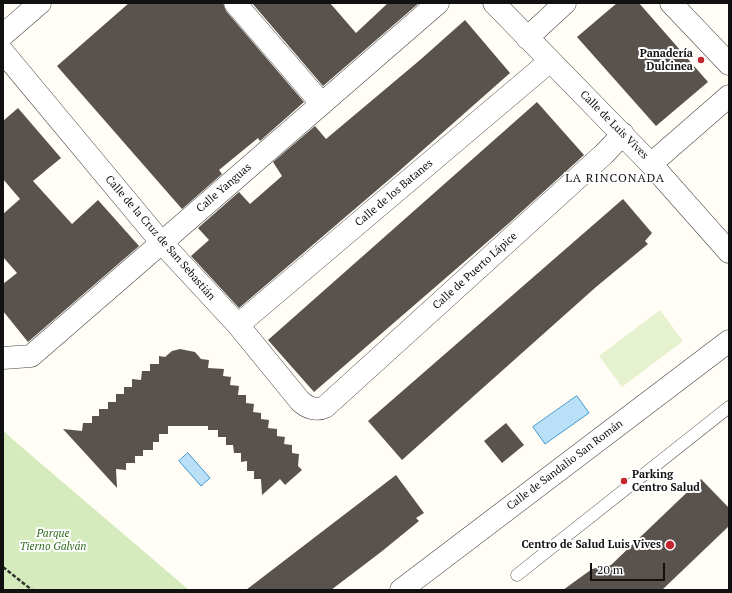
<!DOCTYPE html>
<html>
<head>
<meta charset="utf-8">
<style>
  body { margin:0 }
  #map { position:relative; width:732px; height:593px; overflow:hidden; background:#fffdf5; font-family:"PT Serif",serif }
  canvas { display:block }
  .frame { position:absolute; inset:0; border:4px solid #111; pointer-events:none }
  .scale { position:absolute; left:590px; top:563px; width:75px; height:18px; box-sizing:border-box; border:2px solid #111; border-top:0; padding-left:5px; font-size:12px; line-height:14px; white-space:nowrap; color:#111; -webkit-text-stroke:3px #fff; paint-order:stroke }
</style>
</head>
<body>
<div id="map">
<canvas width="732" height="593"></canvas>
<div class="frame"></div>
<div class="scale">20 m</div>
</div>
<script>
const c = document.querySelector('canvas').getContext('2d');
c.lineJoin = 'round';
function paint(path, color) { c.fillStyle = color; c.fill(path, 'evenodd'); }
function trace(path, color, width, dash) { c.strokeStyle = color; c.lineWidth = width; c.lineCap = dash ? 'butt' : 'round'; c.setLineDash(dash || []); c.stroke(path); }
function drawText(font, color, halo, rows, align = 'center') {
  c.font = font + ' "PT Serif",serif'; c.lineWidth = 4; c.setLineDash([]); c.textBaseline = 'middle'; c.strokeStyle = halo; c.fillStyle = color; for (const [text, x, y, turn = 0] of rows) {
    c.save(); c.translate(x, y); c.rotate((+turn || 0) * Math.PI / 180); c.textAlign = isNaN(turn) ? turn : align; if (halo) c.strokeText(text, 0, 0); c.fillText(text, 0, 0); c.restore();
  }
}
paint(new Path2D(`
  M3 430 11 438 189 590H3Z`), '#d5ebbd');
paint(new Path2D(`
  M660 310 683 341 622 387 599 356Z`), '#e6f2cf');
const water = new Path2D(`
  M577 396 589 413 545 444 533 427Z
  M188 453 210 478 201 486 179 461Z`);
paint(water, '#b9e0f7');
trace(water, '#3f96cf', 1);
paint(new Path2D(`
  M129 3H223L226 11 304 102 260 141 258 138 219 170 222 174 182 209 57 66Z
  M252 3H330L356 33 388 3H419L323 86Z
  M617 3H639L708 82 656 126 577 37Z
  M465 20 510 73 398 172 239 308 191 256 209 240 198 228 239 192 250 204 282 176 273 162 315 126 326 139 420 60Z
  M537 102 584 155 508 224 314 392 268 340Z
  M18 108 61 158 33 181 72 224 98 200 139 246 28 342 3 311V284L17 273 3 257V214L20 199 3 179V121Z
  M623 199 652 233 645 241 648 244 596 287 402 460 368 421Z
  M180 349 195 352 201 359 209 360 208 368 224 369 223 376 231 377 230 385 239 386 238 395H246V403L254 404 253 412 261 413V419L269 420 268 428 277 429V436L285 437 284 444 292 445V453L299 454 298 466 302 470 285 485 280 479 262 495 261 479H254V471H247V461L241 462V453H234L233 445H226V437H218V430H208V426H168V434H159V442H153V450H143V456H135V463H126V470L116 469 117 488 63 429 82 431 83 423H92V416H99V409H108V402H116V394H124V387H132V379L141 380 142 371H150V364H159V356L165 357 172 351Z
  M506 423 524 445 502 463 484 441Z
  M396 475 424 513 416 518 419 521 381 552 331 590H246Z
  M701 479 729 508V526L662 590H563L592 569 611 565Z`), '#5a524d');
const service = new Path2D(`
  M517 575 729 407`);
const minor = new Path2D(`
  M235 3 322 104
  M494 3 651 164 729 252
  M671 3 729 64
  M3 35 40 3
  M527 38 565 3
  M3 52 161 242 238 325 300 401C307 408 317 411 325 407L604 154 623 134
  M651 164 729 96
  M238 325 550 61
  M3 358 31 356 438 3
  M401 590 729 341`);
trace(service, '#444', 13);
trace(minor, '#444', 23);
trace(new Path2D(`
  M3 567 32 590`), '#333', 2.5, [4, 2]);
trace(service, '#fff', 12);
trace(minor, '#fff', 22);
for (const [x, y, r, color] of [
  [701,60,4,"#c4262e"],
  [624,481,4,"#c4262e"],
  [670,545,5,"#c4262e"]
]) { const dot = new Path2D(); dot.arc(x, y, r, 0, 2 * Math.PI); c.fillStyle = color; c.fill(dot); trace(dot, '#fff', 1.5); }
drawText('bold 11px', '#111', '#fff', [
  ["Panadería",693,54],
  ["Dulcinea",693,67],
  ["Parking",632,475,"left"],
  ["Centro Salud",632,488,"left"],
  ["Centro de Salud Luis Vives",661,545]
], 'right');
drawText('11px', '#111', '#fff', [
  ["Calle de Luis Vives",614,125,45],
  ["Calle Yanguas",224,188,-41],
  ["Calle de los Batanes",394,193,-40],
  ["Calle de la Cruz de San Sebastián",160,238,49],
  ["Calle de Puerto Lápice",475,271,-42],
  ["Calle de Sandalio San Román",565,465,-37]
]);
drawText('italic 11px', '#2f6b1f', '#fff', [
  ["Parque",53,534],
  ["Tierno Galván",53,547]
]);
c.letterSpacing = '1px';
drawText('12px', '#111', '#fff', [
  ["LA RINCONADA",615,179]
]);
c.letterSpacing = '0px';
</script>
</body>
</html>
